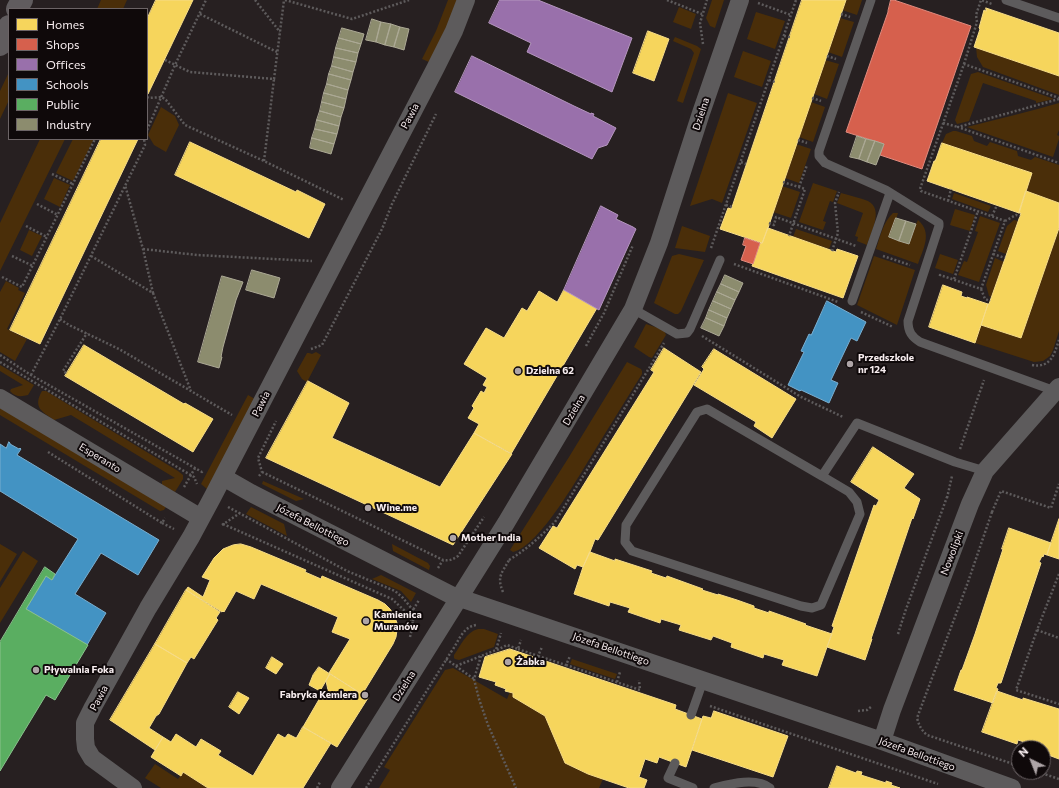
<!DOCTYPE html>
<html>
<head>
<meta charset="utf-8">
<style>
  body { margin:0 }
  #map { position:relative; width:1059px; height:788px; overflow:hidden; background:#272021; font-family:Commissioner,sans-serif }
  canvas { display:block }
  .legend { position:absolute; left:8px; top:8px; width:140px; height:132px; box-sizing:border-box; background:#0f090a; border:1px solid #6c6466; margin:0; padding:5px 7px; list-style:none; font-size:12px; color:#f7edef }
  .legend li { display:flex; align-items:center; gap:8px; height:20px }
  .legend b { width:20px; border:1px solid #6c6466 }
  .north { position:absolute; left:1011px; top:740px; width:40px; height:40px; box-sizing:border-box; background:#0f090a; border:1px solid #6c6466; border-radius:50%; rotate:317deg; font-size:11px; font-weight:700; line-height:16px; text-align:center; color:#f7edef }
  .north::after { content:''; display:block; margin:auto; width:14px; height:18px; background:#aea5a7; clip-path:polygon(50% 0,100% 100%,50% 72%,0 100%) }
</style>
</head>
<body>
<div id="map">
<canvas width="1059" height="788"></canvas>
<ul class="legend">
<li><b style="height:11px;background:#f6d55c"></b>Homes</li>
<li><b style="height:11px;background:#d6604d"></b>Shops</li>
<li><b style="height:11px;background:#9970ab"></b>Offices</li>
<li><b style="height:11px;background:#4393c3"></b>Schools</li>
<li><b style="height:11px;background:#5aae61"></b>Public</li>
<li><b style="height:11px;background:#8c8c6e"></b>Industry</li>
</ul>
<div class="north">N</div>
</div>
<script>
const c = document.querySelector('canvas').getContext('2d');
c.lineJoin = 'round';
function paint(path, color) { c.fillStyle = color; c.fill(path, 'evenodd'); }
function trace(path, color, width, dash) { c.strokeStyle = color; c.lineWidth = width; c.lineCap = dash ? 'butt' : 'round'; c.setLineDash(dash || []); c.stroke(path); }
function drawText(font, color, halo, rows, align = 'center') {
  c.font = font + ' Commissioner,sans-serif'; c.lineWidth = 4; c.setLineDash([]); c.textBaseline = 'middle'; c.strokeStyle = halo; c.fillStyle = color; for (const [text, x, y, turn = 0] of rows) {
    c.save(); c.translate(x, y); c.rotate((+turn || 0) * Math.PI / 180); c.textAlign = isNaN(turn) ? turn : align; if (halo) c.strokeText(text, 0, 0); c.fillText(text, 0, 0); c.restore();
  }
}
paint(new Path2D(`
  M101 0H127L123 9H97Z
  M448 0H457L444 35 429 62 422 59 436 31Z
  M712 0H724L715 28 710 26 706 18Z
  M846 0H862L857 15 842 10Z
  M679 7 696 14 691 29 673 22Z
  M756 12 785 21 775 49 747 39Z
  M840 18 854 22 842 57 828 52Z
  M675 37 697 46 701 49 683 103 677 101 694 53 691 49 673 41Z
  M976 47 1059 76V95L983 67 977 57Z
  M743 51 771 61 762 87 734 77Z
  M825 60 839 64 827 99 814 94Z
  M9 72V100L0 119V91Z
  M978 72 1054 99 1036 103V101L983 83 969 121 957 124 955 120 971 74Z
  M728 93 757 103 722 203 712 199 690 206Z
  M811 102 825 107 813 142 799 137Z
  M1059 103V130L1057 135 1059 136V139L1053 157 967 127C997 119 1028 112 1059 103Z
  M161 107 175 116 179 125 166 152 154 145 148 135Z
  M953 131H956L972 136 974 141 987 146 990 142 1017 151 1018 156 1031 160 1035 157 1059 165V203L1026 191 1032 173 942 143 946 134Z
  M40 139H65L0 271V223Z
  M73 139H94L73 181 56 173Z
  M796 144 811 149 799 183 785 178Z
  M54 178 70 185 60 207 44 199Z
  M813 183 837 191 833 202 830 201 823 221 826 222 823 230 799 222Z
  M782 186 800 192 791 218 773 212Z
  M841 193C849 195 860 198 868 201 884 209 871 233 867 245L857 241 858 237 855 236 863 213 837 203Z
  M954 193 991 206 988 212 952 199Z
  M955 209 975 215 970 231 950 225Z
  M893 213H898L890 238 909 244 916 224 918 220C933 233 923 249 918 264L876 249C880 237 883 222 893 213Z
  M980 216 1000 223 979 282 958 275 964 261 967 262 978 232 975 231Z
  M1014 220 1018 221 1006 254 998 251 1007 226Z
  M682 226 710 236 705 252 675 248Z
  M1059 228V331L1053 350 1050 356 1043 361 1034 362 975 343 981 325 1021 338Z
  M796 229 832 241 829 249 793 237Z
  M29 230 42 236 32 256 20 250Z
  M679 254 704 260 681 311 678 314H675L654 303 672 256Z
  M940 254 958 260 953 274 935 268Z
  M874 256 915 270 897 325 857 305Z
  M995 258 1004 262 991 297 989 296 986 285Z
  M6 281 19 288 18 290 25 293 7 329 27 339 15 361 0 352V292Z
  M646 324 664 330 666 335 652 358 649 357 634 347Z
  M316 352 321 355 307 382 302 379 297 371 307 353H309L312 354Z
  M627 362 641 369 642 371V374C626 400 610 425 595 450 580 474 540 546 513 552L510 550 569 457Z
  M0 365 34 385 28 395C21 397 15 397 10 391L11 389 23 385 0 371Z
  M42 391H46L178 471 183 475V479L175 492 162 485V481L175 478 71 415 54 420C41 411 33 407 42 391Z
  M248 395 255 399 207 489 201 484Z
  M0 404 167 505 164 510 160 511 0 415Z
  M263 481 304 499 296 501 262 484Z
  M251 507 284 524 287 536 246 514Z
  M0 544 17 554 0 582Z
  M392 544 428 563 430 566 429 570 393 551Z
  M23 551 38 561 0 623V588Z
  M381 575 416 593 411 602 401 591 372 579Z
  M478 629H484L498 634 494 647 459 660 455 659 454 658V655C461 645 466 632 478 629Z
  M572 659 617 674 615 679 570 664Z
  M453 668 507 699 510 692 513 693V697L545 716 565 763 588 774 603 779 599 788H379L390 770 384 767 445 670Z
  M155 764 178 779 183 772 208 788H161L145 778Z`), '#4a2e09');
const homes = new Path2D(`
  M156 0H193L148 94 147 93V19Z
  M802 0H846L768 228 762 243 720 229 728 208 731 209 732 207Z
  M986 8 1059 33V76L974 47 980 29 979 28 984 10 986 11Z
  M648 31 669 39 654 81 633 73Z
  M101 139H138L40 344 10 330Z
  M190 142 296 192 297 190 325 204 309 238 175 175Z
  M942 143 1032 173 1019 213 927 181 934 161H935Z
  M1026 191 1059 203V228L1021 338 981 325 988 304H989L1020 216 1021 213H1019Z
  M768 228 836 252 837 249 858 256 843 298 752 266 760 243H762Z
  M943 285 962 292 961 296 967 298V297L988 304 975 343 929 327Z
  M564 290 597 308 511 454 474 433 479 424 468 418 474 408 472 406 481 391 484 393 487 387 483 385 487 378 464 364 486 328 504 338 522 308 527 311 539 291 557 302Z
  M84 345 184 404 185 403 213 419 193 452 65 376Z
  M664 348 701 372 598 540 595 539 590 552 583 567 577 565 575 569 539 548 553 526 557 528 563 518 654 372 651 370Z
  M714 349 796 399 772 438 754 426 756 422 694 385 704 369 702 367Z
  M308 381 349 403 332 438 440 487 474 433 512 454 453 545 266 458Z
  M873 447 914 474 904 488 920 499 913 519 912 518 887 592 871 639H872L865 660 827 647 834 627 832 626 874 505 876 506 879 500 851 482Z
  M1059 519V559L1047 555Z
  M1009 528 1051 543 1047 555 1044 554 1043 557 1042 556 1039 562 1041 563 1001 683H998L996 688 998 689 993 703 954 690 961 670H962L975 634 1003 549H1002Z
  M241 544 251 547 306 570 305 572 321 579 322 576 378 600 385 604 390 609 394 615 397 623V630L396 637 393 644 363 693 368 696V698L329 673 350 639 332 632 338 617 261 584 254 599 236 591 224 612 223 611 222 612 186 590 188 587 203 597 210 580 202 577 214 558 223 549 233 545Z
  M590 552 615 561V559L652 571 651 573 666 578 667 576 703 589 702 590 718 595V594L737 600 754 606V608L769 613V611L806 624 805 625 832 634 827 647 817 676 782 665 784 660 764 654 763 658 731 647 732 643 713 636 711 640 679 630 681 625 661 619 660 623 628 612 630 608 610 602 609 606 574 594 583 567Z
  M186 590 220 612 216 618 218 620 194 659 191 657 187 663 155 644Z
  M155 644 187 663 159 714 156 716 149 728 163 737 155 750 110 720Z
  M510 649 676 705 675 709 702 719 686 767 659 757 657 763 645 759 639 777 647 780 644 788H629L588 774 565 763 545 716 513 697V693L505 691 506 689 495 685 496 682 479 677 485 657Z
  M272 657 283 664 276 674 266 668Z
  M319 667 330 674 320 691 309 685 313 675Z
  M330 674 368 698 337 747 303 727 321 696 323 697 328 690 326 681Z
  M997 691 1023 700V698L1059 709V759L1043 753V748H1037V746L1018 740 1017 744 982 732Z
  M238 692 249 698 239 714 229 707Z
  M714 711 788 736 773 777 692 750 703 716 711 718Z
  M303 727 331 743 303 788H208L183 772 181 776 151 757 163 737 171 742 176 734 196 747 201 739 221 751 218 755 253 776 278 734 285 738 288 734 296 738Z
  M837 766 856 773 857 771 862 772 861 775 886 783V781L892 783 891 785 900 788H829Z`);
paint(homes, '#f6d55c');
trace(homes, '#f6dc88', 1);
const shops = new Path2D(`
  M891 0H894L971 26 922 169 880 155 884 144 846 132 888 12V11Z
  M745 238 760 243 753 264 741 260 746 246 743 245Z`);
paint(shops, '#d6604d');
trace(shops, '#e08a7e', 1);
const offices = new Path2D(`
  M500 0H538L632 38 612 92 527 52 531 43 489 23Z
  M472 56 574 106 591 114V113L594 114 593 116 616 128 607 145 598 148 592 159 455 92Z
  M601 206 618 215 616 219 633 227 636 229 599 310 564 290Z`);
paint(offices, '#9970ab');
trace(offices, '#b596bf', 1);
const schools = new Path2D(`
  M827 301 866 322 857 341 851 338 831 380 838 383 829 403 801 390 800 391 788 385 804 352 801 351 809 334 811 335Z
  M9 442 10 443V444L19 449 20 448 21 449 17 455 159 540 138 575 101 553 75 594 106 613 87 645 26 609 46 576 52 580 78 539 0 491V444L6 448Z`);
paint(schools, '#4393c3');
trace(schools, '#79aed0', 1);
const public = new Path2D(`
  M45 567 55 574 52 580 46 576 26 609 88 645 55 700 46 695 0 771V642Z`);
paint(public, '#5aae61');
trace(public, '#89c18c', 1);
const industry = new Path2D(`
  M372 19 381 22 376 42 366 40Z
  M381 22 391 24 385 45 376 42Z
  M391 24 400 27 394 47 385 45Z
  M400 27 409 29 404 50 394 47Z
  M342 28 364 34 361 44 339 38Z
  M339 38 361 44 358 53 336 48Z
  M336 48 358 53 356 62 334 57Z
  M334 57 356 62 353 72 332 66Z
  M332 66 353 72 351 80 329 74Z
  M329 74 351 80 348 90 327 84Z
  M327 84 348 90 346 99 324 93Z
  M324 93 346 99 344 108 322 102Z
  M322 102 344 108 341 117 320 111Z
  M320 111 341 117 339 126 317 120Z
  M317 120 339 126 337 134 315 129Z
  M315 129 337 134 334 144 312 138Z
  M857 136 866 139 859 159 850 157Z
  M312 138 334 144 331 154 310 148Z
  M866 139 875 141 867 162 859 159Z
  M875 141 884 144 876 165 867 162Z
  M896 218 906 221 899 241 889 237Z
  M906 221 916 224 909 244 899 241Z
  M252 270 280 278 274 298 246 290Z
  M725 275 743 283 739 292 721 284Z
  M222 276 243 282 236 300 223 347 221 357H222L219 368 198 362Z
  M721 284 739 292 735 300 717 292Z
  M717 292 735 300 731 309 713 301Z
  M713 301 731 309 727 318 709 310Z
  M709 310 727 318 724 326 706 318Z
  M706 318 724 326 719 336 701 328Z`);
paint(industry, '#8c8c6e');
trace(industry, '#aca995', 1);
trace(new Path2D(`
  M255 0 280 32
  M285 0 352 19 409 0
  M667 0 702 14
  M758 3 791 15
  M200 14 277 52
  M841 14 850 17
  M784 36 790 37
  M703 44 700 23 707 0
  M827 56 836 59
  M165 60 190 72 274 79 284 0
  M964 64 977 22 976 15 981 0 992 4
  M769 80 775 82
  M147 97 149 98 162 97 166 100 185 125 264 161 344 200
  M812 98 821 101
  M1059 99 958 127 1059 163
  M943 123 958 127
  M147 130 175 65 206 0
  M798 140 807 143
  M264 161 274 79
  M741 162 746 164
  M52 174 73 184
  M783 182 805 189 789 236
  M799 187 807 165
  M948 201 951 189
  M37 204 58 215
  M726 205 732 207
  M992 216 997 205
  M1005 221 1016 215 1020 216
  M769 223 774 225 776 217 856 246
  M26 226 47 237
  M711 248 796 0
  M143 249 197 255 312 261
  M832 251 838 233 835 203 839 192
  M993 254 1005 258
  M12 256 33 266
  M91 256 153 293 143 249 125 185
  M883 256 910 265
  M734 264 838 302
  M940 276V275L981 289 1005 221 921 191 920 189 964 64 1059 98
  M2 277 22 287 95 139
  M954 279 978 211
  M981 289 985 299 990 301
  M153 293 191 391
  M861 312 893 327
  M60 319 69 325 119 349 232 415
  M702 336 801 397 843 417
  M586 346 604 313 633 245
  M311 349 322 345 382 229 392 204 436 114
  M0 355 31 375 202 472 203 470
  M0 362 194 477 197 484
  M1032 365C1051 368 1054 355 1059 340
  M66 373 63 371 87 333
  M31 375 60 319 145 145 144 139
  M960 449 984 380
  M48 452 162 523 165 518
  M262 472 443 560
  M259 476 262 472 258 458 276 421
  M184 487 195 468
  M947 498 952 476
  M228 507 347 571 395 591 403 598 417 615 423 619
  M992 512 968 582 917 718C919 725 921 730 927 735L1019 766
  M992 512 1001 491 1051 508 1059 484
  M162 523 174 529
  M223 524 392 599 406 612 411 619 413 624 418 629
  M222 525 240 513
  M509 560C527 549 540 537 555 522L651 365 664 343
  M438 568 443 560C449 561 452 560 458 556L484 517
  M1059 574 1037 630 1016 690 1059 704
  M503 592C496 576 503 572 509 560
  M1037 630 1059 638
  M898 634 905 612 947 497
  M410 637 413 624V610L419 600
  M518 649 538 656 542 647
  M497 650 507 645 518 649 521 640
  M451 652C458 643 462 627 476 625
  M481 656 474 679 479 699 488 725 516 788
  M538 656 566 665 570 656
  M446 659 474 679
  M566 665 640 690 639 680
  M456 666 496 650 501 633
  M617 682 620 672
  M710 706 938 784
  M858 711 867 710 872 706
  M1038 772 1059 779
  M317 788 320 782
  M366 788 451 652`), '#5e5b5c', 2.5, [2, 2]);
trace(new Path2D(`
  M871 0 819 151V156L825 163 886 190 939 223V226L908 321C908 332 912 337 920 342L1055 391
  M1006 0 1059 18
  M852 301 890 193
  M633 309 677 334 687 333 690 329 720 260
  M822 476 707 409 697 412 626 525 625 542 632 551 801 606 812 608 821 605 860 514 857 502 849 492 822 476 857 423 955 462 985 471
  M691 715 703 681
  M675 763 668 778 693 788
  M714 788C730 784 756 777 770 788`), '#5d5b5c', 9);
trace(new Path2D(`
  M0 398 201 518
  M223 477 251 493 451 595 882 741 1012 788
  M882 741 892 710 970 504 985 471 1059 387
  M133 788 92 758 86 748 85 739V723L93 707 148 608 191 537 212 498 435 69 454 31 466 0
  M340 788 506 523 633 309 659 243 701 113 740 0`), '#5d5b5c', 18);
trace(new Path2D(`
  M17 9 22 0
  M0 45 9 26`), '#605c5e', 22);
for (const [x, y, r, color] of [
  [850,364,4,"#aea5a7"],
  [518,371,4,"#aea5a7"],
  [368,508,4,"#aea5a7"],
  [453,538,4,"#aea5a7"],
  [366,621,4,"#aea5a7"],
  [508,662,4,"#aea5a7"],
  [36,670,4,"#aea5a7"],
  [365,695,4,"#aea5a7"]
]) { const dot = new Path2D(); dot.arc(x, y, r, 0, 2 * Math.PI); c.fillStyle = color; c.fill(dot); trace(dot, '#0f090a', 1.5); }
drawText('10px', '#f7edef', '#0f090a', [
  ["Dzielna",701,114,-72],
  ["Pawia",410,116,-62],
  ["Pawia",261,404,-63],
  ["Dzielna",574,410,-59],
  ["Esperanto",100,458,31],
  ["Józefa Bellottiego",313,525,27],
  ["Nowolipki",952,553,-69],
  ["Józefa Bellottiego",611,649,19],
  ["Dzielna",404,686,-58],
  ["Pawia",99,698,-62],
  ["Józefa Bellottiego",917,754,20]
]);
drawText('bold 10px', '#f7edef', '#0f090a', [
  ["Przedszkole",858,358],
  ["nr 124",858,370],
  ["Dzielna 62",526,371],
  ["Wine.me",376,508],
  ["Mother India",461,538],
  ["Kamienica",374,615],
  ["Muranów",374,627],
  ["Żabka",516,662],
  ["Pływalnia Foka",44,670],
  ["Fabryka Kemlera",357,695,"right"]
], 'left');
</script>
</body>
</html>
